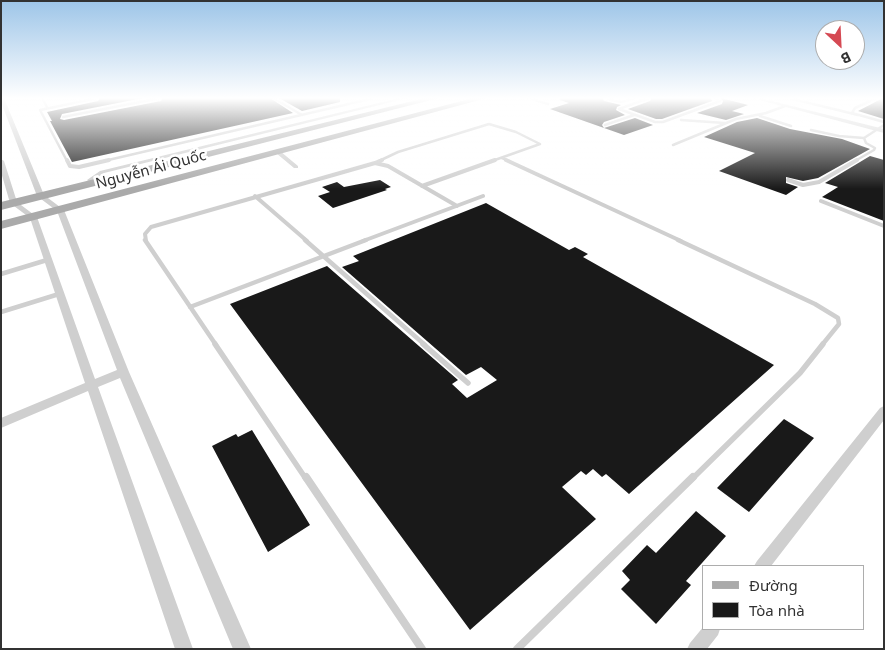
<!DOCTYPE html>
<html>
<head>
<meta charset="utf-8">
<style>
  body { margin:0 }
  #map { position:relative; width:885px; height:650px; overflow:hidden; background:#fff; font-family:"Noto Sans",sans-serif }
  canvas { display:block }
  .frame { position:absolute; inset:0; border:2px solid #323232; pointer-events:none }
  .legend { position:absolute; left:702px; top:565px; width:162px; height:65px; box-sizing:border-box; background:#fff; border:1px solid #adadad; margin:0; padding:6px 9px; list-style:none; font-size:15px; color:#323232 }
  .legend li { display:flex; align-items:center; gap:10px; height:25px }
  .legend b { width:25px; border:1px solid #adadad }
  .north { position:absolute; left:815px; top:20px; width:50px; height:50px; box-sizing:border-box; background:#fff; border:1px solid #adadad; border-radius:50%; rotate:155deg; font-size:14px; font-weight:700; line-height:20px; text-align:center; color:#323232 }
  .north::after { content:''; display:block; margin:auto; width:18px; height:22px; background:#d54953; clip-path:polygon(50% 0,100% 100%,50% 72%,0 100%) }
</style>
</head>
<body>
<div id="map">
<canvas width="885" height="650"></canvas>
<div class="frame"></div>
<ul class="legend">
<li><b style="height:6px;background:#aaa"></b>Đường</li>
<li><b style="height:14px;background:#191919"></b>Tòa nhà</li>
</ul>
<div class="north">B</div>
</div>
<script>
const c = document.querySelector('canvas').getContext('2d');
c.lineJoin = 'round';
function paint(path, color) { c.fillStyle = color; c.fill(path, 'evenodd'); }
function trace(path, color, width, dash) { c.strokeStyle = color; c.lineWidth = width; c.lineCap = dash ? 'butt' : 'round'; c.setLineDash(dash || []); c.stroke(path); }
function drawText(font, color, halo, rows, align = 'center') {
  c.font = font + ' "Noto Sans",sans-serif'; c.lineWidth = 5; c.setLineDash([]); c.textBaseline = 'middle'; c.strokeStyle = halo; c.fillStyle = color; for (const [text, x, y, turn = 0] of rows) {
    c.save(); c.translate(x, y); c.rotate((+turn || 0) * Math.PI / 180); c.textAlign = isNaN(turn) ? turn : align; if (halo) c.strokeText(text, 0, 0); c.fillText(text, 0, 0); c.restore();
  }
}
paint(new Path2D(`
  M100 98H143L62 114 60 119 64 120 161 101 163 98H270L293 113 72 162 50 121H52L47 112 98 101Z
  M279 98H340V102L302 111Z
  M561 98H602L604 101 621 105 617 107 616 110 625 115 604 122 602 125 604 128 635 118 653 125 624 135 550 109 569 103 560 100Z
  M652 98H711L712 101 662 119H656L628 109 650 101Z
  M721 98 748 105 732 111 744 114 726 120 697 113 722 104 723 101Z
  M883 98 884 119 858 111Z
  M757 118 790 129 842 139 870 149 818 178 803 181 786 177V183L798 187 786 195 719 171 755 153 704 137 737 122Z
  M870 156 884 160V221L822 197 838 187 825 183Z
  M380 180 391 187 385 189 387 190 333 208 318 196 330 192 322 187 337 182 344 187Z
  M486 203 569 250 575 247 588 254 583 257 774 365 629 494 606 474 602 477 593 469 586 475 581 471 562 487 596 519 470 630 230 304 327 266 458 380 452 384 467 398 497 380 481 367 466 375 342 267 359 261 353 256Z
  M784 419 814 438 749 512 717 488Z
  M252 430 310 525 268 552 212 446 236 434 238 437Z
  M696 511 726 536 686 581 691 585 656 624 621 589 630 580 622 571 647 545 656 553Z`), '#191919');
trace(new Path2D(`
  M42 98 47 107
  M273 98 302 115
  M529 98 548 104
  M605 98 620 102 635 98
  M649 98 619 109 655 122H663L720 101 714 98
  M789 98 858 115
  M870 101 855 108 852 113 884 122
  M760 116 791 126
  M63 117 160 98
  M681 120 725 123
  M605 125 634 115
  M811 130 839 136 864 138
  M673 145 736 119 766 113 785 106
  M502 158 509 161
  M67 161 40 110 97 98
  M104 161 374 98
  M379 161 398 152 489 124 516 132 540 144 492 161
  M855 161 874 150 875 148 866 143 864 138 884 125`), '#cfcfcf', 2.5);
trace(new Path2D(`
  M67 160 70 166 79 167 109 160
  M506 160 681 241
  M375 163 382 160
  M788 180 803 185 819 182 857 160
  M422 186 495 160
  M255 196 307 241
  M821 201 884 226
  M146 241 145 234 151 227 375 163 388 166 457 206
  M363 241 483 196`), '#cfcfcf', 4);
trace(new Path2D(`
  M145 240 216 345
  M305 240 425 345
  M678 240 815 304 838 318 839 324 822 345
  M1 274 47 260
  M190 307 366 240
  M1 312 59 294`), '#cfcfcf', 4.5);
trace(new Path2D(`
  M215 344 306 479
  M423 344 468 383
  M692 479 800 373 823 344`), '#cfcfcf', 5.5);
trace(new Path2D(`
  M306 477 422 649
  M517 649 693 477`), '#cfcfcf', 8);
paint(new Path2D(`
  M1 98H4L44 195 64 210 129 372 251 649H233L120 378 98 387 193 649H175L88 391 1 428V418L85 383 30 218 10 203 1 172V159L4 161 17 202 37 217 95 379 117 370 57 211 37 196 1 102Z
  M399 98H408L104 173 94 180 96 183 95 184H91L87 180 100 171Z
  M752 98H760L884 129V133Z
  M276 151H280L298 166V168H294L276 153Z
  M884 406V420L771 566H754L757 561 880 408Z
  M704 626V629H720L718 635 707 649H687L690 643Z`), '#cfcfcf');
paint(new Path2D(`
  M425 98H439L1 210V202Z
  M473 98H487L1 229V221Z`), '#aaa');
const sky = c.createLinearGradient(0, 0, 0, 189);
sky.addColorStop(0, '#9dc5e8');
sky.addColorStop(0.52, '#fff');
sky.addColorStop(1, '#ffffff00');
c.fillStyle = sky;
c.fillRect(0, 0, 885, 189);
drawText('15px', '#323232', '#fff', [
  ["Nguyễn Ái Quốc",151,170,-15]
]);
</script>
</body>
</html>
